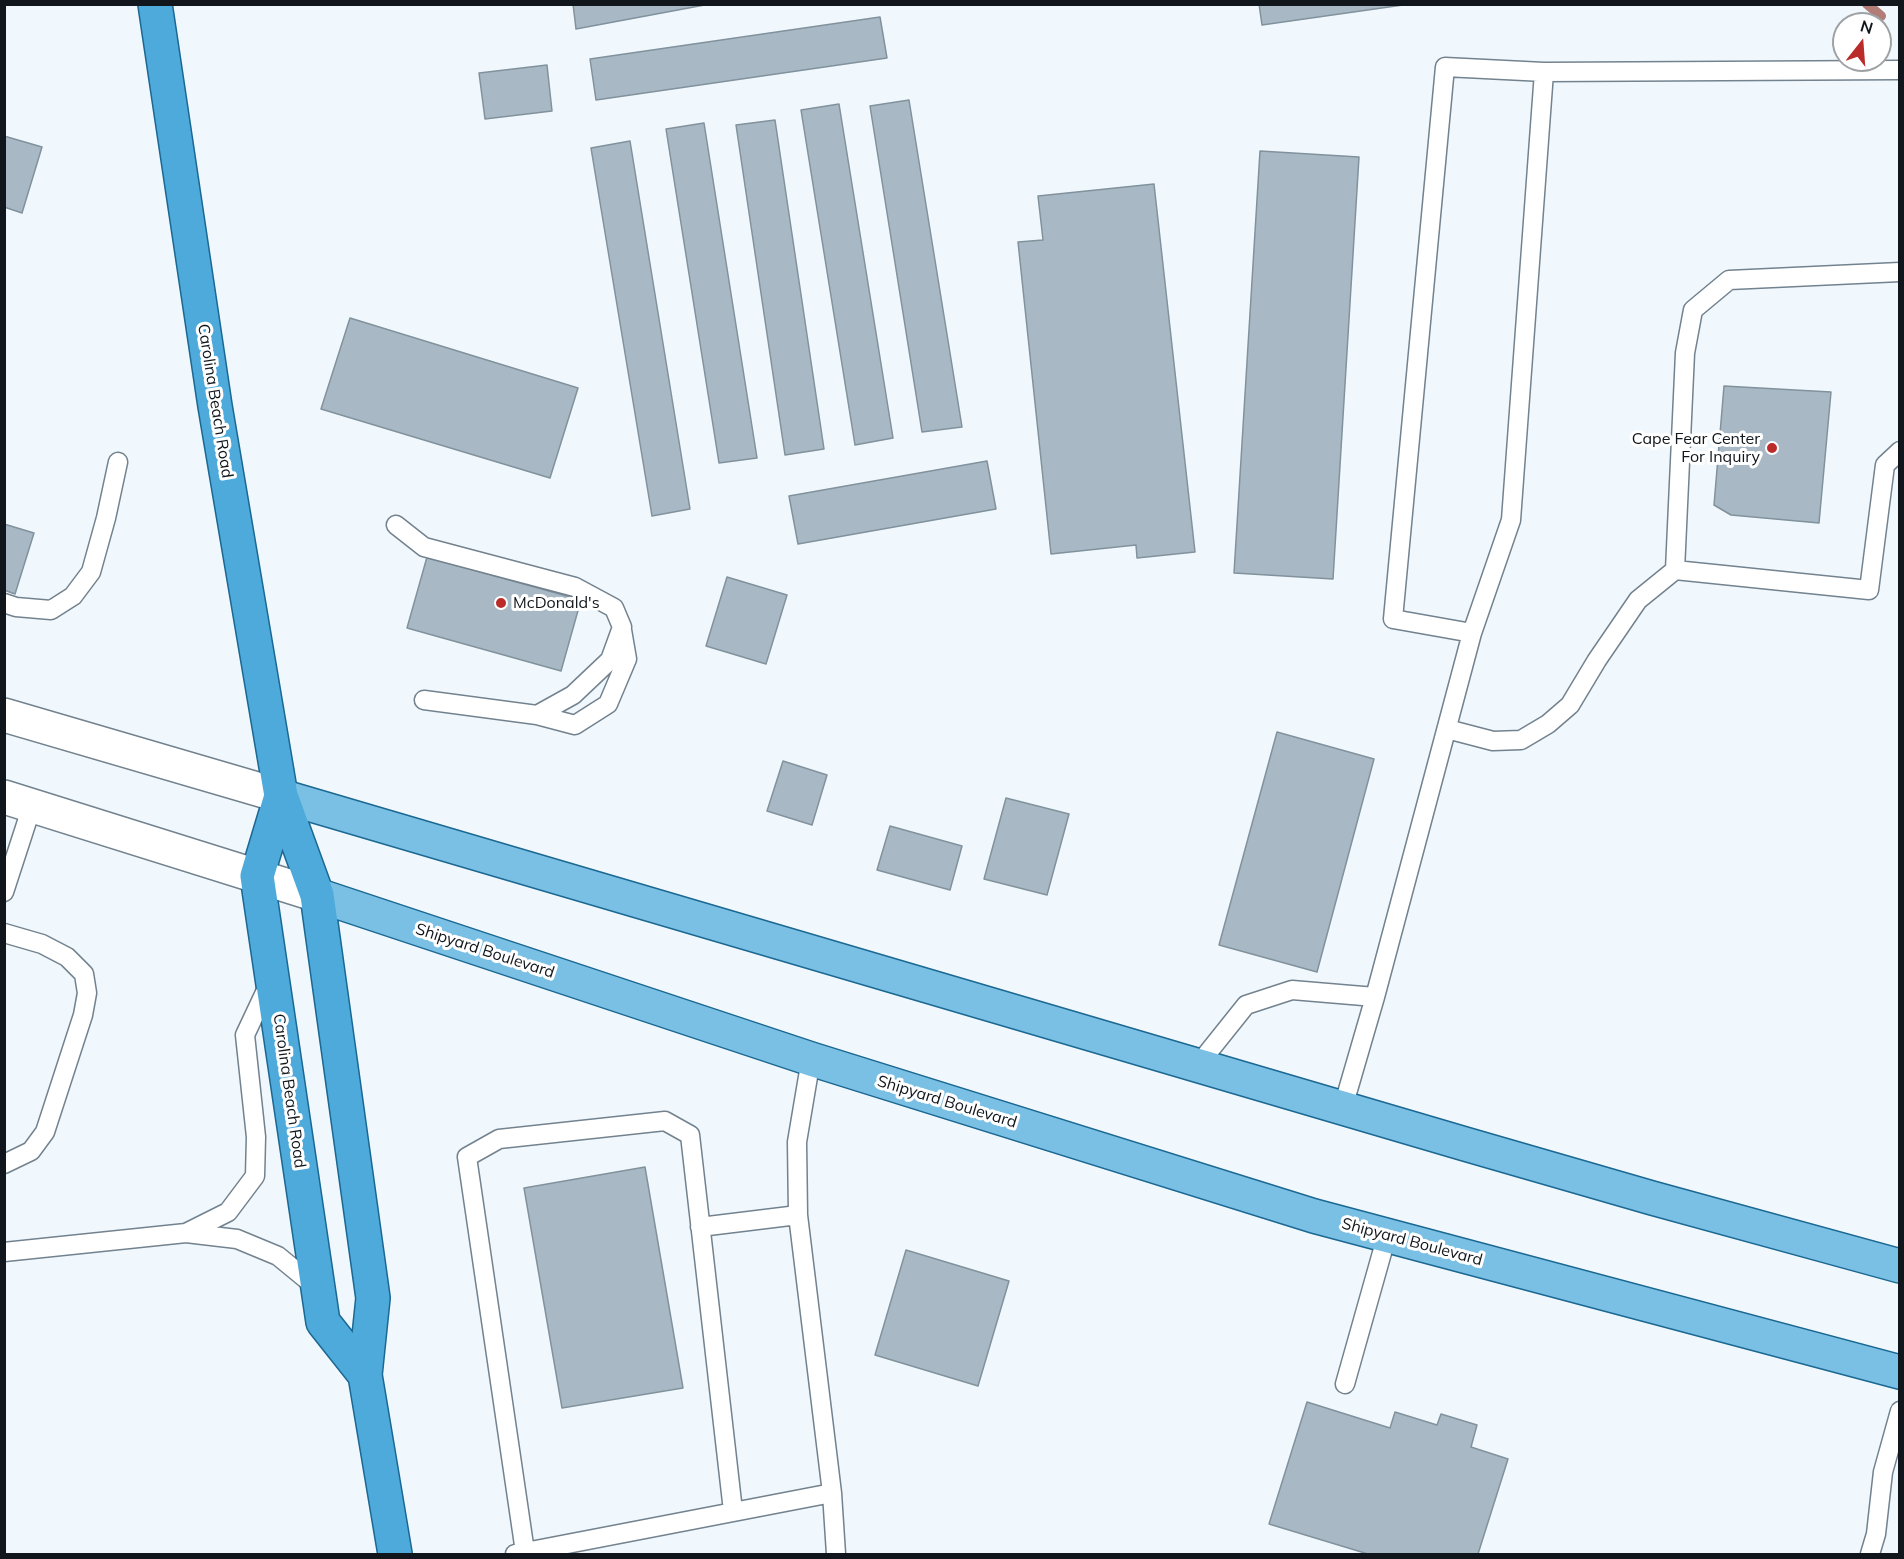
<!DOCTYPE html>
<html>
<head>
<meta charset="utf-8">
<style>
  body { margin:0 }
  #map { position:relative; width:1904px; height:1559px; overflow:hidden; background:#f1f8fd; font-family:Mulish,sans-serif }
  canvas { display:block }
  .frame { position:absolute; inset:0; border:6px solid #10161b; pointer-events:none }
  .north { position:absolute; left:1832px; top:12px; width:60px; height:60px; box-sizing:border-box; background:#fff; border:2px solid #9fa2a4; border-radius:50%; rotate:17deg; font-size:16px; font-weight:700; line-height:24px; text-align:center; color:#10161b }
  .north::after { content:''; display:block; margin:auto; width:21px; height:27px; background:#ba2b2a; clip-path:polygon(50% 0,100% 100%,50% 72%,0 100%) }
</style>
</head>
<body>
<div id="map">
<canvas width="1904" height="1559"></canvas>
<div class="frame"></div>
<div class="north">N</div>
</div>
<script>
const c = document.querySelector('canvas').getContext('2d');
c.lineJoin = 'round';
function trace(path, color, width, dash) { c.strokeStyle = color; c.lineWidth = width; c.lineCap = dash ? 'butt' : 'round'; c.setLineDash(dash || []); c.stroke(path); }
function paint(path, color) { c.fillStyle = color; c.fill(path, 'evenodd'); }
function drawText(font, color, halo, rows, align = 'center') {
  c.font = font + ' Mulish,sans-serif'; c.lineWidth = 6; c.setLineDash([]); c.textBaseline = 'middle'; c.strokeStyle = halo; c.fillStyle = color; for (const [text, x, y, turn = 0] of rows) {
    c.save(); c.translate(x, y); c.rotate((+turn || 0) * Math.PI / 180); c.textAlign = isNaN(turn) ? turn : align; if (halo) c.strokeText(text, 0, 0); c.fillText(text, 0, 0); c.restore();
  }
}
trace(new Path2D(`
  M1867 4 1881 16`), '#b27c77', 10);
const building = new Path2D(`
  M573 4H710L576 29Z
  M1259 4H1410L1262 25Z
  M880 17 887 58 596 100 590 59Z
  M547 65 552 111 485 119 479 73Z
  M909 100 962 427 922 432 870 106Z
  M839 104 893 438 855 445 801 110Z
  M775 120 824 449 785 455 736 125Z
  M704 123 757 458 719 463 666 129Z
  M4 136 42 147 22 213 4 207Z
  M630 141 690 509 652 516 591 148Z
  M1260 151 1359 157 1333 579 1234 573Z
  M1154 184 1195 552 1137 558 1136 545 1051 554 1018 242 1043 240 1038 196Z
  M350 318 578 388 550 478 321 409Z
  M1724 386 1831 392 1819 523 1731 515 1714 505Z
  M987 461 996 509 798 544 789 496Z
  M4 524 34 533 15 594 4 590Z
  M427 557 581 600 561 671 407 628Z
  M727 577 787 595 766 664 706 646Z
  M1277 732 1374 759 1317 972 1219 945Z
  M783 761 827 775 812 825 767 811Z
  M1006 798 1069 814 1047 895 984 879Z
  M890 826 962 846 950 890 877 870Z
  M645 1167 683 1388 562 1408 524 1188Z
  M906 1250 1009 1281 978 1386 875 1355Z
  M1307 1402 1390 1428 1395 1412 1437 1425 1441 1414 1477 1425 1471 1447 1508 1459 1478 1554H1368L1269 1524Z`);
paint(building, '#a8b9c5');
trace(building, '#81929d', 1.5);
const service = new Path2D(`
  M1900 272 1729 280 1693 310 1685 353 1675 570 1869 590 1885 465 1900 451
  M396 525 424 547 575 587 614 608 622 627 610 660 573 695 537 715 424 700
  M4 603 16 607 51 610 73 596 91 572 106 518 118 462
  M1472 633 1393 619 1445 67 1544 72
  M537 715 575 725 608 704 627 659 622 630
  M1447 729 1493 741 1521 740 1548 724 1570 705 1597 660 1638 600 1675 570
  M4 892 32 806
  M4 933 42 944 67 957 84 974 87 993 83 1015 45 1132 31 1151 4 1164
  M811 1059 797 1142 798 1215 832 1493 836 1554
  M1198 1065 1246 1005 1292 990 1375 997
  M1343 1107 1375 997 1472 633 1511 520 1544 72 1900 70
  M700 1227 798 1215
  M186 1233 228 1212 255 1176 256 1137 245 1035 269 984
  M4 1252 186 1233 237 1239 278 1256 317 1288
  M1345 1384 1387 1235
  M525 1552 467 1157 499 1139 665 1121 690 1135 733 1511
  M515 1554 832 1493
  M1870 1554 1876 1534 1883 1472 1900 1411`);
const secondary = new Path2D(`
  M4 715 281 796
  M4 797 317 895`);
const primary = new Path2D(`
  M281 796 1465 1144 1652 1198 1900 1266
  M317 895 811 1059 1314 1216 1900 1372`);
const trunk = new Path2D(`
  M155 4 215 406 281 796 317 895 373 1298 365 1375 395 1554
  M281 796 257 876 323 1322 365 1375`);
trace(service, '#72828e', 21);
trace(secondary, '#72828e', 36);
trace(primary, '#1b6892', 36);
trace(trunk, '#1b6892', 36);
trace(service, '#fff', 18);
trace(secondary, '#fff', 33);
trace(primary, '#7abfe4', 33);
trace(trunk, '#4eaadb', 33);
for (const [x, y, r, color] of [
  [1772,448,6,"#ba2b2a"],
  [501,603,6,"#ba2b2a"]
]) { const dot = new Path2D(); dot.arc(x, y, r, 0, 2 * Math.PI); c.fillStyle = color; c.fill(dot); trace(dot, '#fff', 2); }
drawText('16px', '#10161b', '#fff', [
  ["Carolina Beach Road",215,401,81],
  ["Shipyard Boulevard",485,951,18],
  ["Carolina Beach Road",289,1091,82],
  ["Shipyard Boulevard",947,1102,17],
  ["Shipyard Boulevard",1412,1242,15]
]);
drawText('16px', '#10161b', '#fff', [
  ["Cape Fear Center",1760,439],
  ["For Inquiry",1760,457],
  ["McDonald's",513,603,"left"]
], 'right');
</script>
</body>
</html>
